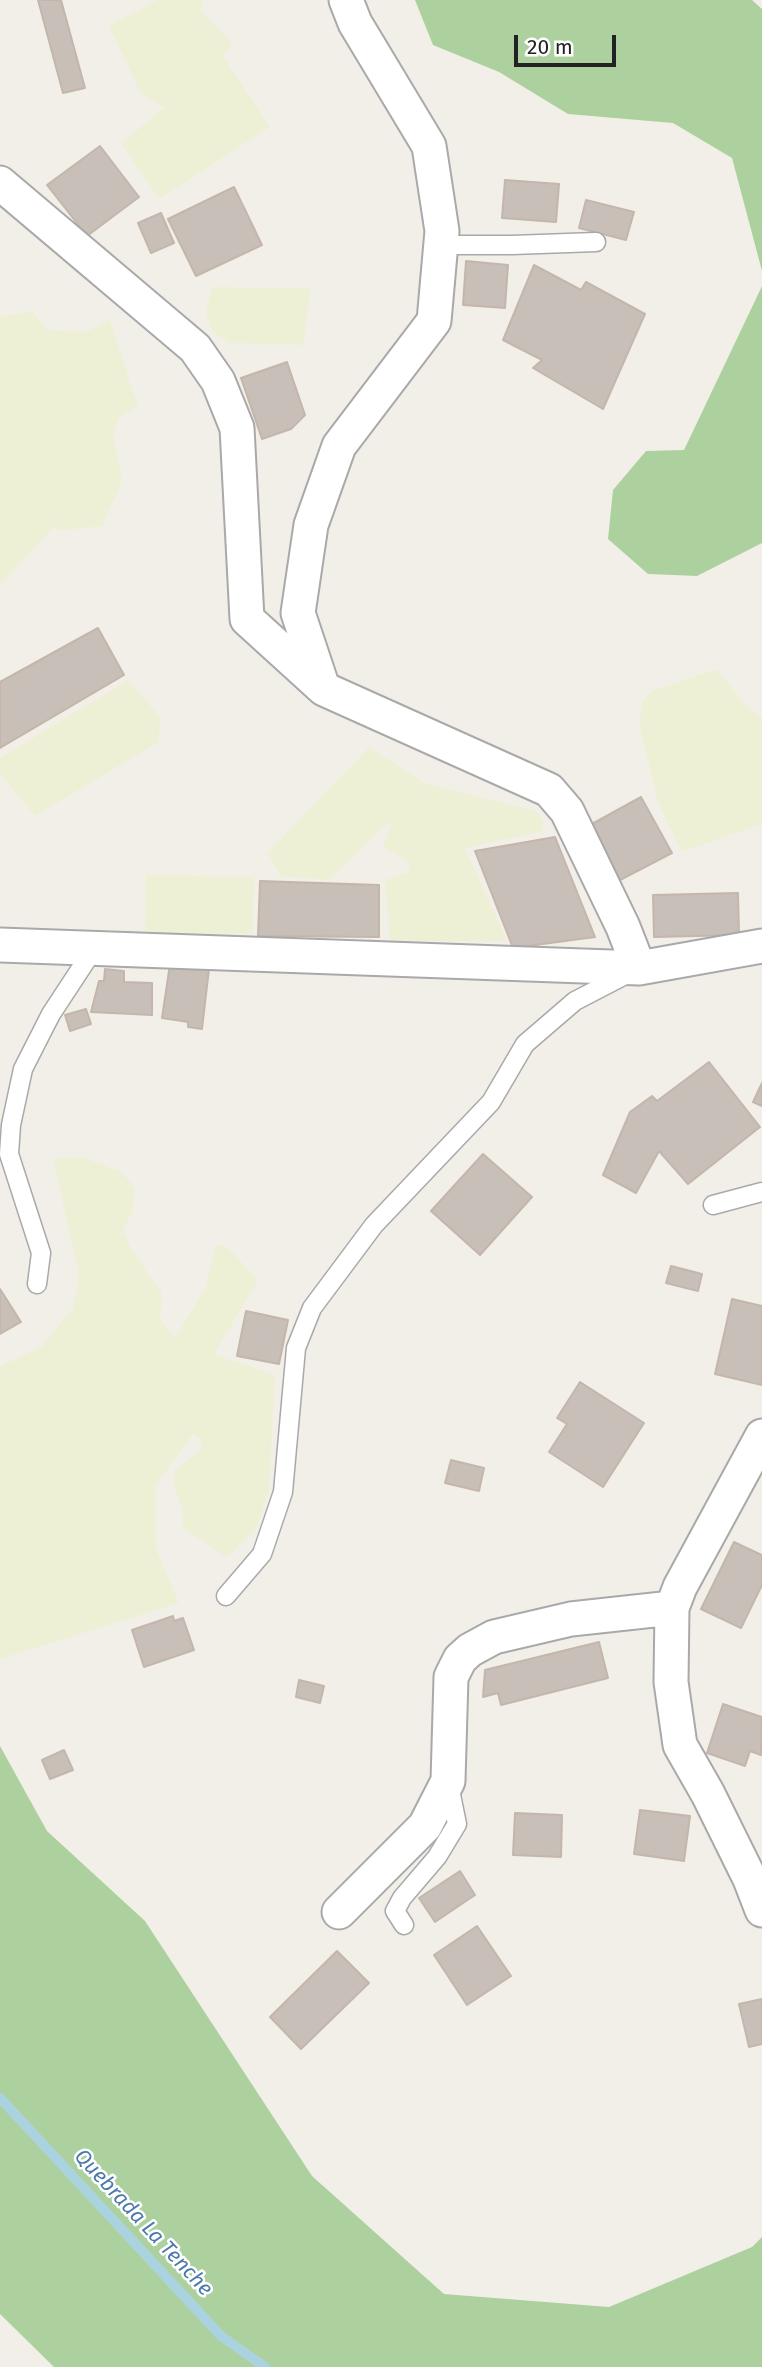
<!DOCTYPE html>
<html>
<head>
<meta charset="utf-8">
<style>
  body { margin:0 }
  #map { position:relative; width:762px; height:2367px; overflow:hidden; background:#f2efe9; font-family:"Fira Sans",sans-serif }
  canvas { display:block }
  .scale { position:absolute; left:514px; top:35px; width:102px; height:32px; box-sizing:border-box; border:4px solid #222; border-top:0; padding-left:9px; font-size:21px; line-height:24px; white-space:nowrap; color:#222; -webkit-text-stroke:5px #fff; paint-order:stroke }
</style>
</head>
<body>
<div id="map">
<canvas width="762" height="2367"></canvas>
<div class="scale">20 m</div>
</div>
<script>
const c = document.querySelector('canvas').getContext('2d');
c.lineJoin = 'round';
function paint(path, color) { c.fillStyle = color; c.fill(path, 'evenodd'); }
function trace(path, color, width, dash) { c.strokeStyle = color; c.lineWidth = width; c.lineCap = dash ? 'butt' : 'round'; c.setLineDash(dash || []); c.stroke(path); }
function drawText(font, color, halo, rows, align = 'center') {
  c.font = font + ' "Fira Sans",sans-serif'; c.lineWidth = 5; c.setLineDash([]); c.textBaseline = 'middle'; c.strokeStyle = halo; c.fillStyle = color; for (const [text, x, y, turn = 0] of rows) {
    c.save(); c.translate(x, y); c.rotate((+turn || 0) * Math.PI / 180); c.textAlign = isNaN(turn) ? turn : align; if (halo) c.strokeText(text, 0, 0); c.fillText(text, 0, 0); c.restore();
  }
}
paint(new Path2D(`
  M157 0H203L200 10 233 44 223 56 270 127 159 199 121 143 164 108 141 94 109 26Z
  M212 287 311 288 303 345 230 343 213 332 206 313Z
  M32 311 47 330 85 332 110 321 138 406 120 417 113 434 122 481 102 526 56 531 55 525 0 585V317Z
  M717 669 746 706 762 717V824L682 852 658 802 639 723 643 701 652 691Z
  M128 680 160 717 159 742 35 816 0 774V758Z
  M369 747 426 784 536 811 544 821 540 832 465 848 507 941H390L385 880 408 873 410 863 383 847 391 826 389 822 329 880 281 876 267 853Z
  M146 875 254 877 253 934 145 933Z
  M82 1157 119 1171 130 1181 135 1192 132 1212 123 1230 132 1250 162 1293 160 1319 175 1338 206 1287 215 1247 220 1244 233 1252 258 1281 214 1354 275 1375 269 1489 257 1527 227 1558 183 1528V1513L174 1485V1471L201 1449V1439L193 1434 156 1485V1549L179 1603 0 1659V1366L41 1347 73 1308 79 1275 53 1159Z`), '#eef0d5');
paint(new Path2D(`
  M415 0H752L762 9V271L732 158 673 123 568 114 499 72 433 45Z
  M762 286V543L697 576 648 574 608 539 613 490 646 451 684 450Z
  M0 1746 47 1831 145 1921 312 2176 444 2294 609 2307 752 2247 762 2237V2367H54L0 2314Z`), '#add19e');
trace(new Path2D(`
  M0 2098 221 2336 265 2367`), '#aad3df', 10);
const building = new Path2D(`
  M38 0H61L85 88 63 93Z
  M100 146 139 197 87 236 47 185Z
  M505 180 559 184 556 222 502 218Z
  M234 187 262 245 196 276 168 219Z
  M586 200 634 212 626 240 579 228Z
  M161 213 174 243 151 253 138 223Z
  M466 261 508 265 505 308 463 305Z
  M534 265 581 290 586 282 645 314 603 409 533 368 542 360 503 340Z
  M287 362 305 415 291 429 262 439 241 378Z
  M98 628 124 675 0 748V682Z
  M641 797 672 853 620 880 590 825Z
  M555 837 595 937 513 948 475 851Z
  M260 881 379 885V937L258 936Z
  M738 893 739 935 654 937 653 895Z
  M170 964 209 969 202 1029 188 1027V1022L162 1018Z
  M105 969 124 971V982L152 983V1015L91 1012 99 981H104Z
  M86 1009 91 1024 70 1031 65 1015Z
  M709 1062 760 1127 688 1184 659 1151 636 1193 603 1175 630 1112 652 1096 657 1101Z
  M762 1083V1106L753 1102Z
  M483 1154 532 1197 480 1255 431 1211Z
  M671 1266 702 1274 698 1291 666 1283Z
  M0 1289 21 1322 0 1334Z
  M732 1299 762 1306V1385L715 1374Z
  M246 1311 288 1320 279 1364 237 1356Z
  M580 1382 644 1423 603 1487 549 1452 567 1424 557 1418Z
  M451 1460 484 1468 479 1491 445 1483Z
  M734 1542 762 1555V1585L741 1628 701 1609Z
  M173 1616 174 1621 183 1618 194 1650 144 1667 132 1630Z
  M599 1642 608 1678 501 1705 498 1693 483 1697 485 1670Z
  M299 1680 324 1686 320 1703 296 1697Z
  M723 1704 762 1717 761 1755 750 1751 745 1766 707 1753Z
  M64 1750 73 1770 50 1779 42 1760Z
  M640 1810 690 1816 684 1861 634 1854Z
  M515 1813 562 1815 561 1857 513 1855Z
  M460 1871 475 1895 435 1922 419 1898Z
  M477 1926 511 1976 467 2005 434 1955Z
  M337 1951 369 1983 301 2049 270 2017Z
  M762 1999V2044L749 2047 739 2004Z`);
paint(building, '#c7bfb8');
trace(building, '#c4b6ab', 2);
const lane = new Path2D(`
  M440 245H512L596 242
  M713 1205 762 1192
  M37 1284 41 1253 9 1154 11 1125 23 1069 51 1014 95 947
  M226 1596 262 1554 283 1492 296 1348 312 1308 374 1225 491 1102 525 1044 575 1001 629 973
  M404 1925 395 1911 402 1898 437 1857 457 1824 449 1785`);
const street = new Path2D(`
  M0 183 195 348 218 381 237 428 247 619 324 689 549 790 567 811 623 927 639 968
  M322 685 298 613 311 525 339 446 434 321 442 231 429 146 355 23 346 0
  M0 945 639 968 762 946
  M762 1436 680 1587 672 1608 671 1682 680 1745 708 1794 750 1879 762 1910
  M339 1912 425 1826 448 1781 451 1677 460 1659 470 1650 494 1637 571 1619 672 1608`);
trace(lane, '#a9a9a9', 21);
trace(street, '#a9a9a9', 37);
trace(lane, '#fff', 18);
trace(street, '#fff', 33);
drawText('italic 21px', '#4a7aab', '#fff', [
  ["Quebrada La Tenche",143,2223,47]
]);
</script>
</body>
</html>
